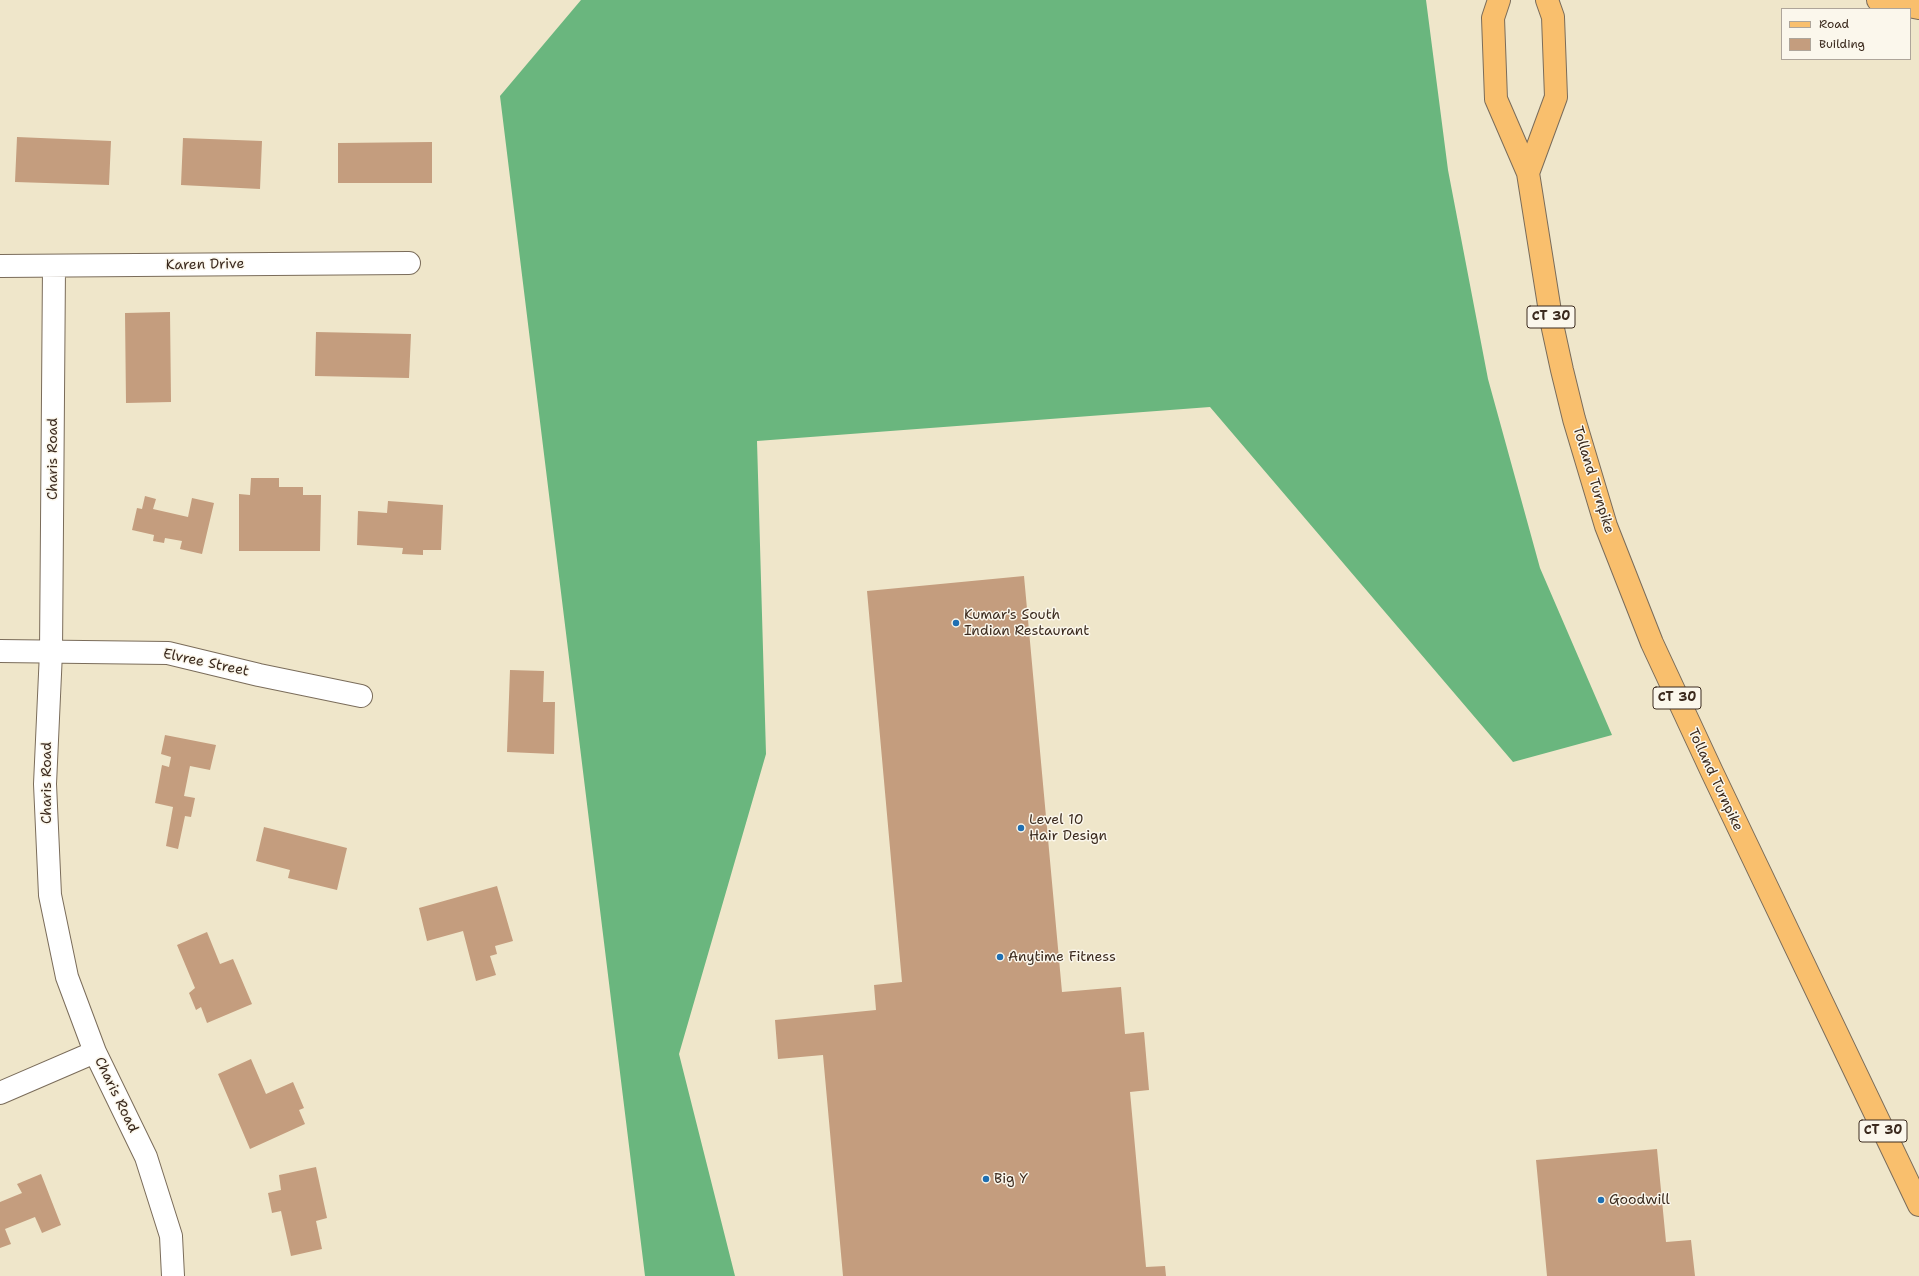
<!DOCTYPE html>
<html>
<head>
<meta charset="utf-8">
<style>
  body { margin:0 }
  #map { position:relative; width:1919px; height:1276px; overflow:hidden; background:#efe6ca; font-family:"Shantell Sans",sans-serif }
  canvas { display:block }
  .legend { position:absolute; left:1781px; top:8px; width:130px; height:52px; box-sizing:border-box; background:#fbf7ec; border:1px solid #aea59a; margin:0; padding:5px 7px; list-style:none; font-size:12px; color:#3b2a1e }
  .legend li { display:flex; align-items:center; gap:8px; height:20px }
  .legend b { width:20px; border:1px solid #aea59a }
</style>
</head>
<body>
<div id="map">
<canvas width="1919" height="1276"></canvas>
<ul class="legend">
<li><b style="height:5px;background:#f9bf6d"></b>Road</li>
<li><b style="height:11px;background:#c49d7e"></b>Building</li>
</ul>
</div>
<script>
const c = document.querySelector('canvas').getContext('2d');
c.lineJoin = 'round';
function paint(path, color) { c.fillStyle = color; c.fill(path, 'evenodd'); }
function trace(path, color, width, dash) { c.strokeStyle = color; c.lineWidth = width; c.lineCap = dash ? 'butt' : 'round'; c.setLineDash(dash || []); c.stroke(path); }
function drawText(font, color, halo, rows, align = 'center') {
  c.font = font + ' "Shantell Sans",sans-serif'; c.lineWidth = 3; c.setLineDash([]); c.textBaseline = 'middle'; c.strokeStyle = halo; c.fillStyle = color; for (const [text, x, y, turn = 0] of rows) {
    c.save(); c.translate(x, y); c.rotate((+turn || 0) * Math.PI / 180); c.textAlign = isNaN(turn) ? turn : align; if (halo) c.strokeText(text, 0, 0); c.fillText(text, 0, 0); c.restore();
  }
}
paint(new Path2D(`
  M581 0H1426L1448 170 1488 379 1540 568 1612 735 1513 762 1210 407 757 441 766 754 679 1054 735 1276H645L500 96Z`), '#6ab67e');
paint(new Path2D(`
  M17 137 111 141 109 185 15 182Z
  M183 138 262 141 260 189 181 185Z
  M432 142V183H338V143Z
  M170 312 171 402 126 403 125 313Z
  M316 332 411 334 409 378 315 376Z
  M251 478H279V487H303V495H321L320 551H239V494L250 495Z
  M145 496 156 499 153 509 188 517 192 498 214 503 202 554 180 549 182 541 165 538 164 543 153 541 154 535 132 530 137 508 142 509Z
  M388 501 443 505 441 550H423V555L402 554 403 548 357 545 358 511 387 513Z
  M1024 576 1062 992 1121 987 1125 1034 1144 1032 1149 1090 1130 1092 1146 1267 1165 1266 1166 1276H843L823 1055 778 1059 775 1020 876 1010 874 985 902 982 867 591Z
  M510 670 544 671 543 702H555L554 754 507 752Z
  M165 735 216 745 210 770 190 766 184 796 195 798 191 817 185 816 178 849 166 846 173 807 155 803 162 765 169 767 171 757 161 754Z
  M264 827 347 848 337 890 288 878 290 870 256 861Z
  M497 886 513 941 495 946 497 954 490 956 496 975 476 981 463 931 427 941 419 908Z
  M207 932 220 964 233 959 252 1004 207 1023 201 1007 196 1010 189 993 195 988 177 945Z
  M251 1059 266 1094 293 1082 304 1108 299 1110 305 1124 250 1149 218 1074Z
  M1657 1149 1666 1242 1691 1240 1695 1276H1547L1536 1160Z
  M316 1167 327 1218 316 1221 322 1249 291 1256 281 1211 272 1213 268 1193 281 1190 279 1175Z
  M41 1174 61 1225 42 1233 35 1217 5 1229 11 1244 0 1248V1202L22 1193 17 1184Z`), '#c49d7e');
const street = new Path2D(`
  M0 266 409 263
  M54 267 51 652 45 784 50 895 67 977 95 1052 146 1157 171 1236 173 1276
  M0 651 168 653 259 675 361 696
  M0 1093 95 1052`);
const primary = new Path2D(`
  M1499 0 1493 18 1496 99 1528 173 1552 324 1562 370 1574 419 1606 526 1652 643 1712 772 1919 1205
  M1528 173 1556 97 1553 17 1547 0`);
const highway = new Path2D(`
  M1878 0 1919 8`);
trace(street, '#7a6c5a', 24);
trace(primary, '#7a6c5a', 24);
trace(highway, '#7a6c5a', 24);
trace(street, '#fff', 22);
trace(primary, '#f9bf6d', 22);
trace(highway, '#f9bf6d', 22);
for (const [x, y, r, color] of [
  [956,623,4,"#1f6fb2"],
  [1021,828,4,"#1f6fb2"],
  [1000,957,4,"#1f6fb2"],
  [986,1179,4,"#1f6fb2"],
  [1601,1200,4,"#1f6fb2"]
]) { const dot = new Path2D(); dot.arc(x, y, r, 0, 2 * Math.PI); c.fillStyle = color; c.fill(dot); trace(dot, '#fbf7ec', 1.5); }
for (const [x, y, w] of [
  [1551,317,48],
  [1677,698,48],
  [1883,1131,48]
]) { const box = new Path2D(); box.roundRect(x - w / 2, y - 11, w, 22, 3); c.fillStyle = '#fbf7ec'; c.fill(box); trace(box, '#3b2a1e', 1); }
drawText('bold 13px', '#3b2a1e', null, [
  ["CT 30",1551,317],
  ["CT 30",1677,698],
  ["CT 30",1883,1131]
]);
drawText('14px', '#3b2a1e', '#fbf7ec', [
  ["Karen Drive",205,265,-1],
  ["Charis Road",53,459,-90],
  ["Tolland Turnpike",1593,480,73],
  ["Elvree Street",206,663,12],
  ["Tolland Turnpike",1715,780,65],
  ["Charis Road",47,783,-90],
  ["Charis Road",116,1095,64]
]);
drawText('14px', '#3b2a1e', '#fbf7ec', [
  ["Kumar's South",964,615],
  ["Indian Restaurant",964,631],
  ["Level 10",1029,820],
  ["Hair Design",1029,836],
  ["Anytime Fitness",1008,957],
  ["Big Y",994,1179],
  ["Goodwill",1609,1200]
], 'left');
</script>
</body>
</html>
